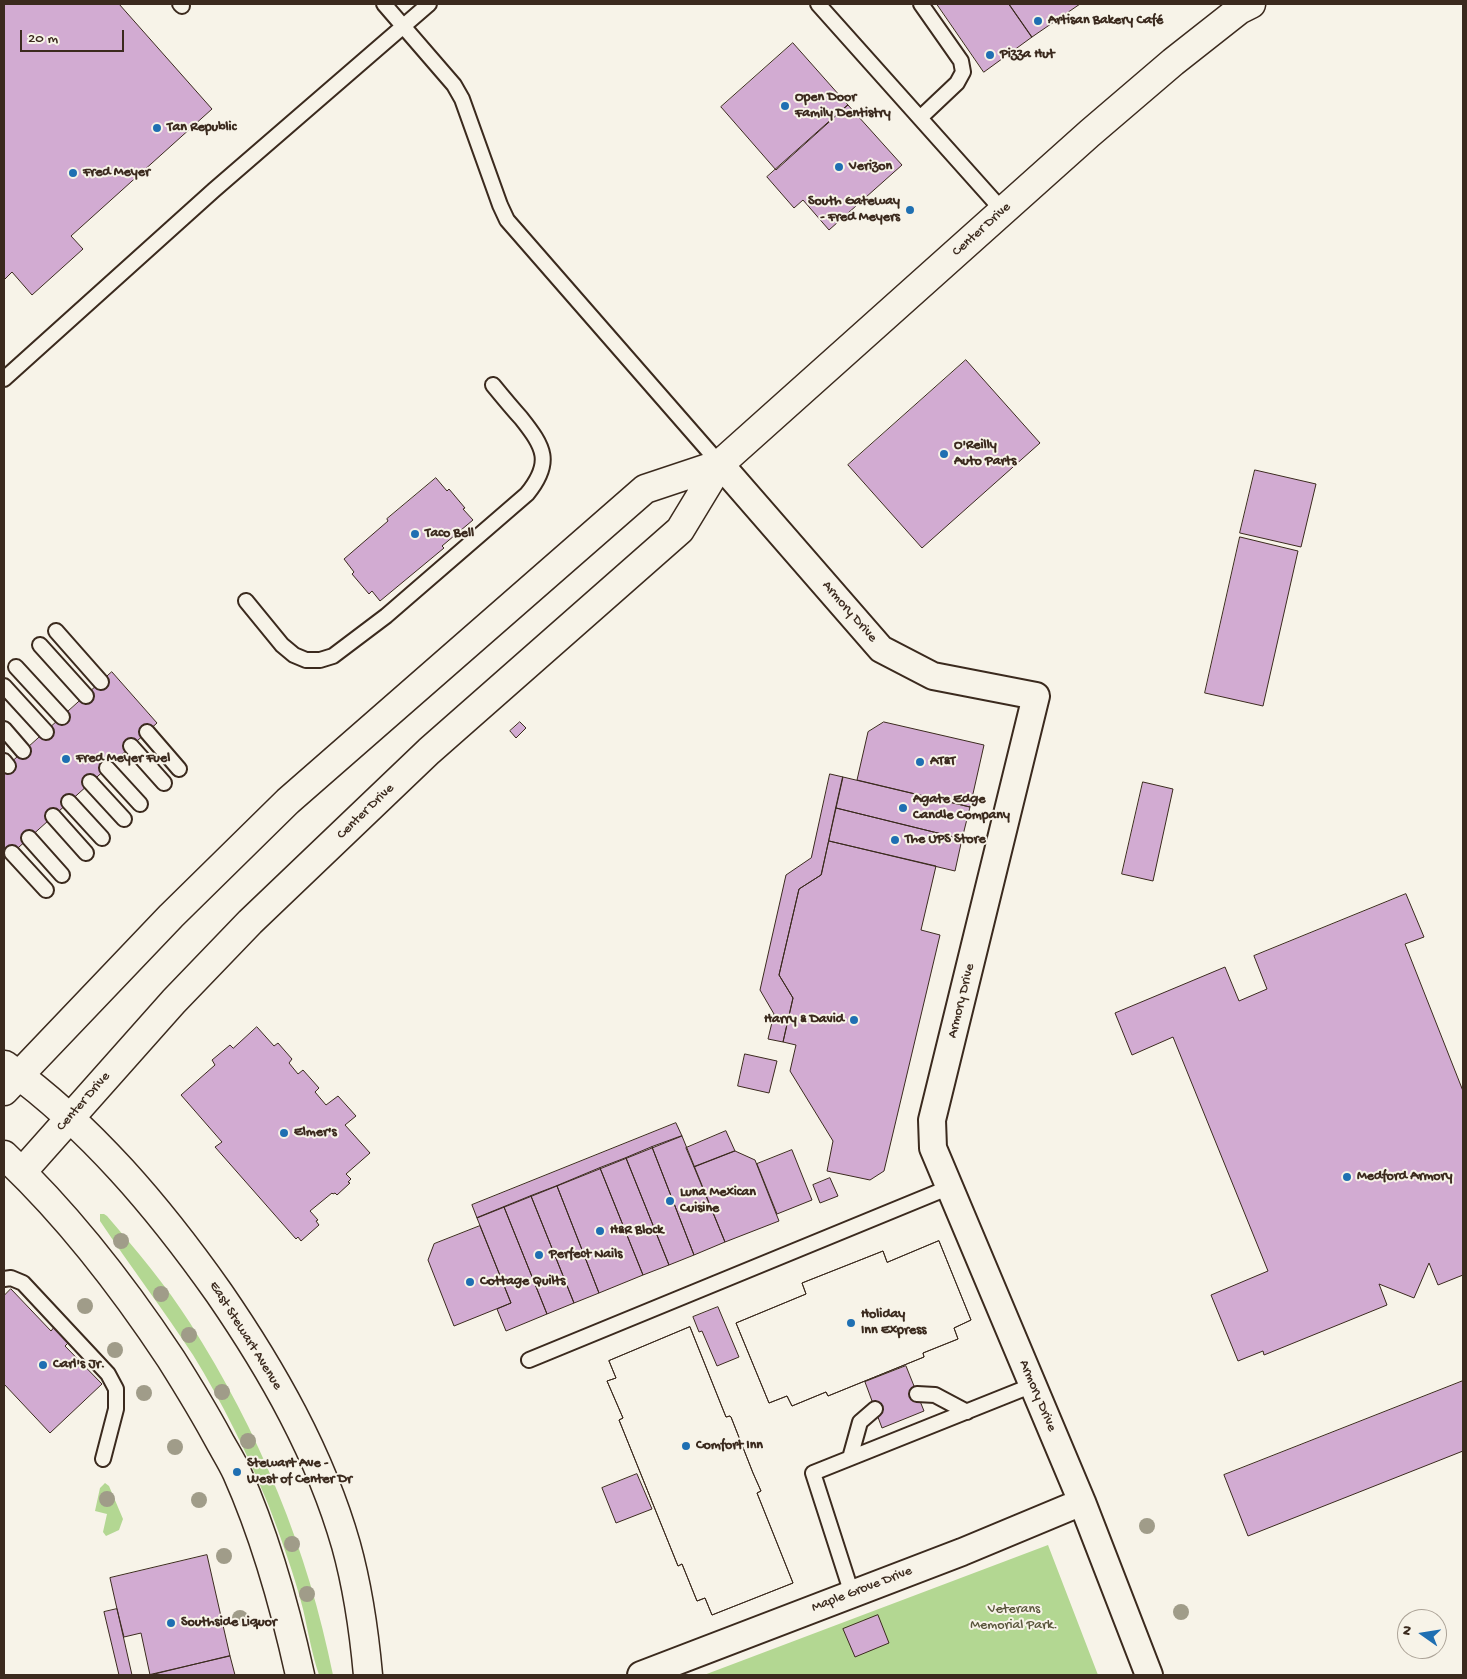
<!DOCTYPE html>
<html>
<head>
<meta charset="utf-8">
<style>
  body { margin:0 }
  #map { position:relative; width:1467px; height:1679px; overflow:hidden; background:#f7f3e8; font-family:"Gochi Hand",sans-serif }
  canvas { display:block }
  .frame { position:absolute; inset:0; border:5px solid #3b2a1e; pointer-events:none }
  .north { position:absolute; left:1397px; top:1609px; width:50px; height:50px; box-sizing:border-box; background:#f7f3e8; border:1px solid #aca397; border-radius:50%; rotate:283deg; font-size:14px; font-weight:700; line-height:20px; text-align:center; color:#3b2a1e }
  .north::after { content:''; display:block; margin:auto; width:18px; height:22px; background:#1f6fb2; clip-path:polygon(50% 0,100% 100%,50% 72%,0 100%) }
  .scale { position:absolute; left:20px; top:30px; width:104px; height:22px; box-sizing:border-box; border:2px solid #3b2a1e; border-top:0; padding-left:6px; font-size:15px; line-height:18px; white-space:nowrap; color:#3b2a1e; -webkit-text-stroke:4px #f7f3e8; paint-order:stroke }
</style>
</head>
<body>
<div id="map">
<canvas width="1467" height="1679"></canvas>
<div class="frame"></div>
<div class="north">N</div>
<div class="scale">20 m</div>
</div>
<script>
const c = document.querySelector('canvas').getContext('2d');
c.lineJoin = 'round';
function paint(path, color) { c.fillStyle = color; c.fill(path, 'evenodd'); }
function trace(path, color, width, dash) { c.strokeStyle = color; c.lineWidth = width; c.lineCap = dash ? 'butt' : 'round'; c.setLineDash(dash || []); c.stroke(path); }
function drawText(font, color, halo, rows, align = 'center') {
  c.font = font + ' "Gochi Hand",sans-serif'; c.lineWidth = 4; c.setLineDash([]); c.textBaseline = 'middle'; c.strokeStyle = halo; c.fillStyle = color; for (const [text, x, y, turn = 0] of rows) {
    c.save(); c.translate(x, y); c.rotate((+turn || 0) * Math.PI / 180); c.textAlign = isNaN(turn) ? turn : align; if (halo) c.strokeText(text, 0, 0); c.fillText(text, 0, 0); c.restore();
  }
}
paint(new Path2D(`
  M100 1214H104L107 1216C136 1250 166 1285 190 1323 259 1431 308 1550 333 1675H319C312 1654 308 1631 303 1609 294 1574 281 1538 268 1504 247 1453 222 1402 193 1355 163 1309 130 1266 100 1221Z
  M105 1483 109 1486 123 1519 119 1530 106 1536 103 1532 107 1514 95 1511 100 1488Z
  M1048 1545 1098 1675H704Z`), '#b3d792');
const building = new Path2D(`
  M4 4H119L212 109 71 236 83 249 32 295 12 272 4 280Z
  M937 4H1009L1032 37 984 72Z
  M1009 4H1080L1032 37Z
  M793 43 848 105 776 170 721 107Z
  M848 105 902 165 829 230 803 200 794 208 767 177Z
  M966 360 1040 443 922 548 848 465Z
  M1255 470 1316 484 1301 547 1240 533Z
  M436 478 447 491 449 489 465 508 463 509 473 520 442 546 444 548 380 601 372 591 369 594 352 574 354 572 344 559 388 521 387 519Z
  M1240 537 1298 551 1263 706 1205 693Z
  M112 672 157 723 9 856 4 850V769Z
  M520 722 526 728 516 738 510 731Z
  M884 722 984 745 970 807 857 780 868 732Z
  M830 774 843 777 821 875 799 889 779 975 793 998 783 1042 768 1039 774 1014 760 990 786 875 811 858Z
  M843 777 970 807 962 839 836 808Z
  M1143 782 1173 789 1153 881 1122 874Z
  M836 808 962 839 955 871 829 841Z
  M829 841 936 866 921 930 940 935 884 1171 870 1180 827 1171 833 1141 790 1071 796 1045 783 1042 793 998 779 975 799 889 821 875Z
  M1406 894 1424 937 1405 944 1463 1091V1275L1438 1285 1429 1263 1414 1298 1379 1284 1387 1305 1264 1355 1263 1351 1238 1361 1211 1295 1268 1271 1173 1037 1132 1055 1115 1013 1225 967 1239 1001 1267 989 1254 956Z
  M257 1027 274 1046 278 1043 292 1059 289 1063 298 1074 303 1070 319 1088 315 1092 326 1105 338 1096 356 1116 345 1125 370 1153 346 1174 351 1179 348 1182 350 1183 337 1195 335 1193 333 1194 332 1193 310 1211 318 1220 316 1221 319 1225 301 1241 298 1237 296 1239 215 1147 222 1142 181 1095 215 1065 212 1060 230 1045 233 1048Z
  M745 1054 777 1061 769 1093 738 1086Z
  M676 1123 682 1136 477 1218 472 1205Z
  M726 1131 735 1151 694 1167 686 1148Z
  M682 1136 725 1242 694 1255 652 1147Z
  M652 1147 694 1255 669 1265 626 1158Z
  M792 1150 812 1200 777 1214 757 1164Z
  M735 1151 755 1160 779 1221 725 1242 694 1167Z
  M626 1158 669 1265 643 1275 600 1168Z
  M600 1168 643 1275 599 1293 557 1186Z
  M830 1178 838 1196 820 1203 813 1185Z
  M557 1186 599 1293 574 1303 531 1196Z
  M531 1196 574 1303 547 1314 504 1207Z
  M504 1207 547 1314 506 1331 497 1309 511 1303 477 1218Z
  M480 1226 511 1303 454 1326 428 1260 434 1244Z
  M939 1241 971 1320 954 1328 958 1339 923 1353 924 1357 828 1396 826 1392 792 1406 787 1396 769 1403 736 1323 806 1294 802 1283 883 1251 887 1262Z
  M939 1241 971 1320 954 1328 958 1339 923 1353 924 1357 828 1396 826 1392 792 1406 787 1396 769 1403 736 1323 806 1294 802 1283 883 1251 887 1262Z
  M11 1289 51 1331 55 1326 70 1341 65 1346 102 1384 50 1433 4 1384V1296Z
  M718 1307 739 1357 717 1366 702 1331 699 1332 693 1317Z
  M690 1327 726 1417 730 1416 731 1417 753 1473 761 1491 757 1493 793 1583 712 1615 705 1598 697 1601 682 1564 678 1566 619 1420 623 1418 607 1381 616 1378 609 1361Z
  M690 1327 726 1417 730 1416 731 1417 753 1473 761 1491 757 1493 793 1583 712 1615 705 1598 697 1601 682 1564 678 1566 619 1420 623 1418 607 1381 616 1378 609 1361Z
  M906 1366 924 1411 882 1428 865 1382Z
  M1463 1381V1451L1248 1536 1224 1475Z
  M637 1474 652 1509 616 1523 602 1488Z
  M207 1555 230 1656 148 1675H132L110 1578Z
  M117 1609 124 1637 141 1633 150 1675H119L104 1612Z
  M878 1615 889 1643 855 1657 843 1629Z
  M230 1656 235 1675H148H150Z`);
paint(building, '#d2abd2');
trace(building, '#3b2a1e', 1);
const lane = new Path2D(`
  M180 4 182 6
  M384 4 454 85 462 99 500 205 507 220 720 464
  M818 4 1003 211
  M920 118 957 83 963 72 961 61 921 4
  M4 379 214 190 429 4
  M246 601 282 645 294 655 306 660H320L333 656 386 616 527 494C553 462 544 447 521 418 511 407 502 396 493 385
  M56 631 101 682
  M40 645 86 696
  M16 667 62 717
  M4 686 46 732
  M4 729 23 751
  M147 732 179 769
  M131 746 164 783
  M4 761 8 766
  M107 768 140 804
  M90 782 124 819
  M69 802 102 838
  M53 816 86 853
  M29 838 62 875
  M12 853 46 890
  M4 1279 11 1278 23 1283 108 1374 116 1389V1409L103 1459
  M529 1360 950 1187
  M917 1394 935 1395 967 1412
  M850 1458 860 1422 875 1409
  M852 1594 813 1473 1033 1385`);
const street = new Path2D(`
  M720 464 881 649 933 676 1036 696 932 1120 933 1148 1082 1502 1149 1675
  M641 1675 962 1552 1082 1502`);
const secondary = new Path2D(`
  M5 1065C90 1126 159 1208 219 1293 272 1370 320 1454 346 1545 358 1588 364 1631 368 1675
  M4 1091 171 916 288 801 645 489 720 464
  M4 1155C69 1216 122 1285 171 1359 188 1386 204 1412 219 1440 225 1451 232 1462 237 1473 266 1538 285 1607 300 1675
  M22 1172 174 1001 250 922 429 751 680 530 720 464 1090 133 1173 62 1239 10 1251 4`);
trace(lane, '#3b2a1e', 18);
trace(street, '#3b2a1e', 30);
trace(secondary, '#3b2a1e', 31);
trace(lane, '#f7f3e8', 14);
trace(street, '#f7f3e8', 26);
trace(secondary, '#f7f3e8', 28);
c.fillStyle = '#a09c89';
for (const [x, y] of [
  [121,1241],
  [161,1294],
  [85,1306],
  [189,1335],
  [115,1350],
  [222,1392],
  [144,1393],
  [248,1441],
  [175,1447],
  [107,1499],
  [199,1500],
  [1147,1526],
  [292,1544],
  [224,1556],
  [307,1594],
  [1181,1612],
  [240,1618]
]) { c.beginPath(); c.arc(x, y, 8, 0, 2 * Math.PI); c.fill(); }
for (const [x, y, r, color] of [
  [1038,21,5,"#1f6fb2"],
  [990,55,5,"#1f6fb2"],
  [785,106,5,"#1f6fb2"],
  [157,128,5,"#1f6fb2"],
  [839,167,5,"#1f6fb2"],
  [73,173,5,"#1f6fb2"],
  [910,210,5,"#1f6fb2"],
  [944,454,5,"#1f6fb2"],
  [415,534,5,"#1f6fb2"],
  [66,759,5,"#1f6fb2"],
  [920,762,5,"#1f6fb2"],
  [903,808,5,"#1f6fb2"],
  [895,840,5,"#1f6fb2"],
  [854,1020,5,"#1f6fb2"],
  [284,1133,5,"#1f6fb2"],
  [1347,1177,5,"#1f6fb2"],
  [670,1201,5,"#1f6fb2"],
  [600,1231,5,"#1f6fb2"],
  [539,1255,5,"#1f6fb2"],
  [470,1282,5,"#1f6fb2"],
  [851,1323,5,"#1f6fb2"],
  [43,1365,5,"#1f6fb2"],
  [686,1446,5,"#1f6fb2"],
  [237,1472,5,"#1f6fb2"],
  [171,1623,5,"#1f6fb2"]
]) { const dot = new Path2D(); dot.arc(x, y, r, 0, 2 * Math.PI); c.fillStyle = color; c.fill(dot); trace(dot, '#f7f3e8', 2); }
drawText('bold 14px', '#3b2a1e', '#f7f3e8', [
  ["Artisan Bakery Café",1048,21],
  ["Pizza Hut",1000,55],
  ["Open Door",795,98],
  ["Family Dentistry",795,114],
  ["Tan Republic",167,128],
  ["Verizon",849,167],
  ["Fred Meyer",83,173],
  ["South Gateway",900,202,"right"],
  ["- Fred Meyers",900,218,"right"],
  ["O'Reilly",954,446],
  ["Auto Parts",954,462],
  ["Taco Bell",425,534],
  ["Fred Meyer Fuel",76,759],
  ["AT&T",930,762],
  ["Agate Edge",913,800],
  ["Candle Company",913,816],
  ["The UPS Store",905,840],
  ["Harry & David",844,1020,"right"],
  ["Elmer's",294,1133],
  ["Medford Armory",1357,1177],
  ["Luna Mexican",680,1193],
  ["Cuisine",680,1209],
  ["H&R Block",610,1231],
  ["Perfect Nails",549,1255],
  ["Cottage Quilts",480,1282],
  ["Holiday",861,1315],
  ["Inn Express",861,1331],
  ["Carl's Jr.",53,1365],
  ["Comfort Inn",696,1446],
  ["Stewart Ave -",247,1464],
  ["West of Center Dr",247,1480],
  ["Southside Liquor",181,1623]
], 'left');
drawText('14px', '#3b2a1e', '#f7f3e8', [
  ["Center Drive",982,230,-42],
  ["Armory Drive",849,612,49],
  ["Center Drive",366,812,-44],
  ["Armory Drive",962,1001,-76],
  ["Center Drive",84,1102,-49],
  ["East Stewart Avenue",245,1336,58],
  ["Armory Drive",1037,1396,67],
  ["Maple Grove Drive",862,1590,-21]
]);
drawText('14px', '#59553b', '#f7f3e8', [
  ["Veterans",1014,1610],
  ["Memorial Park.",1014,1626]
]);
</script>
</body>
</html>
